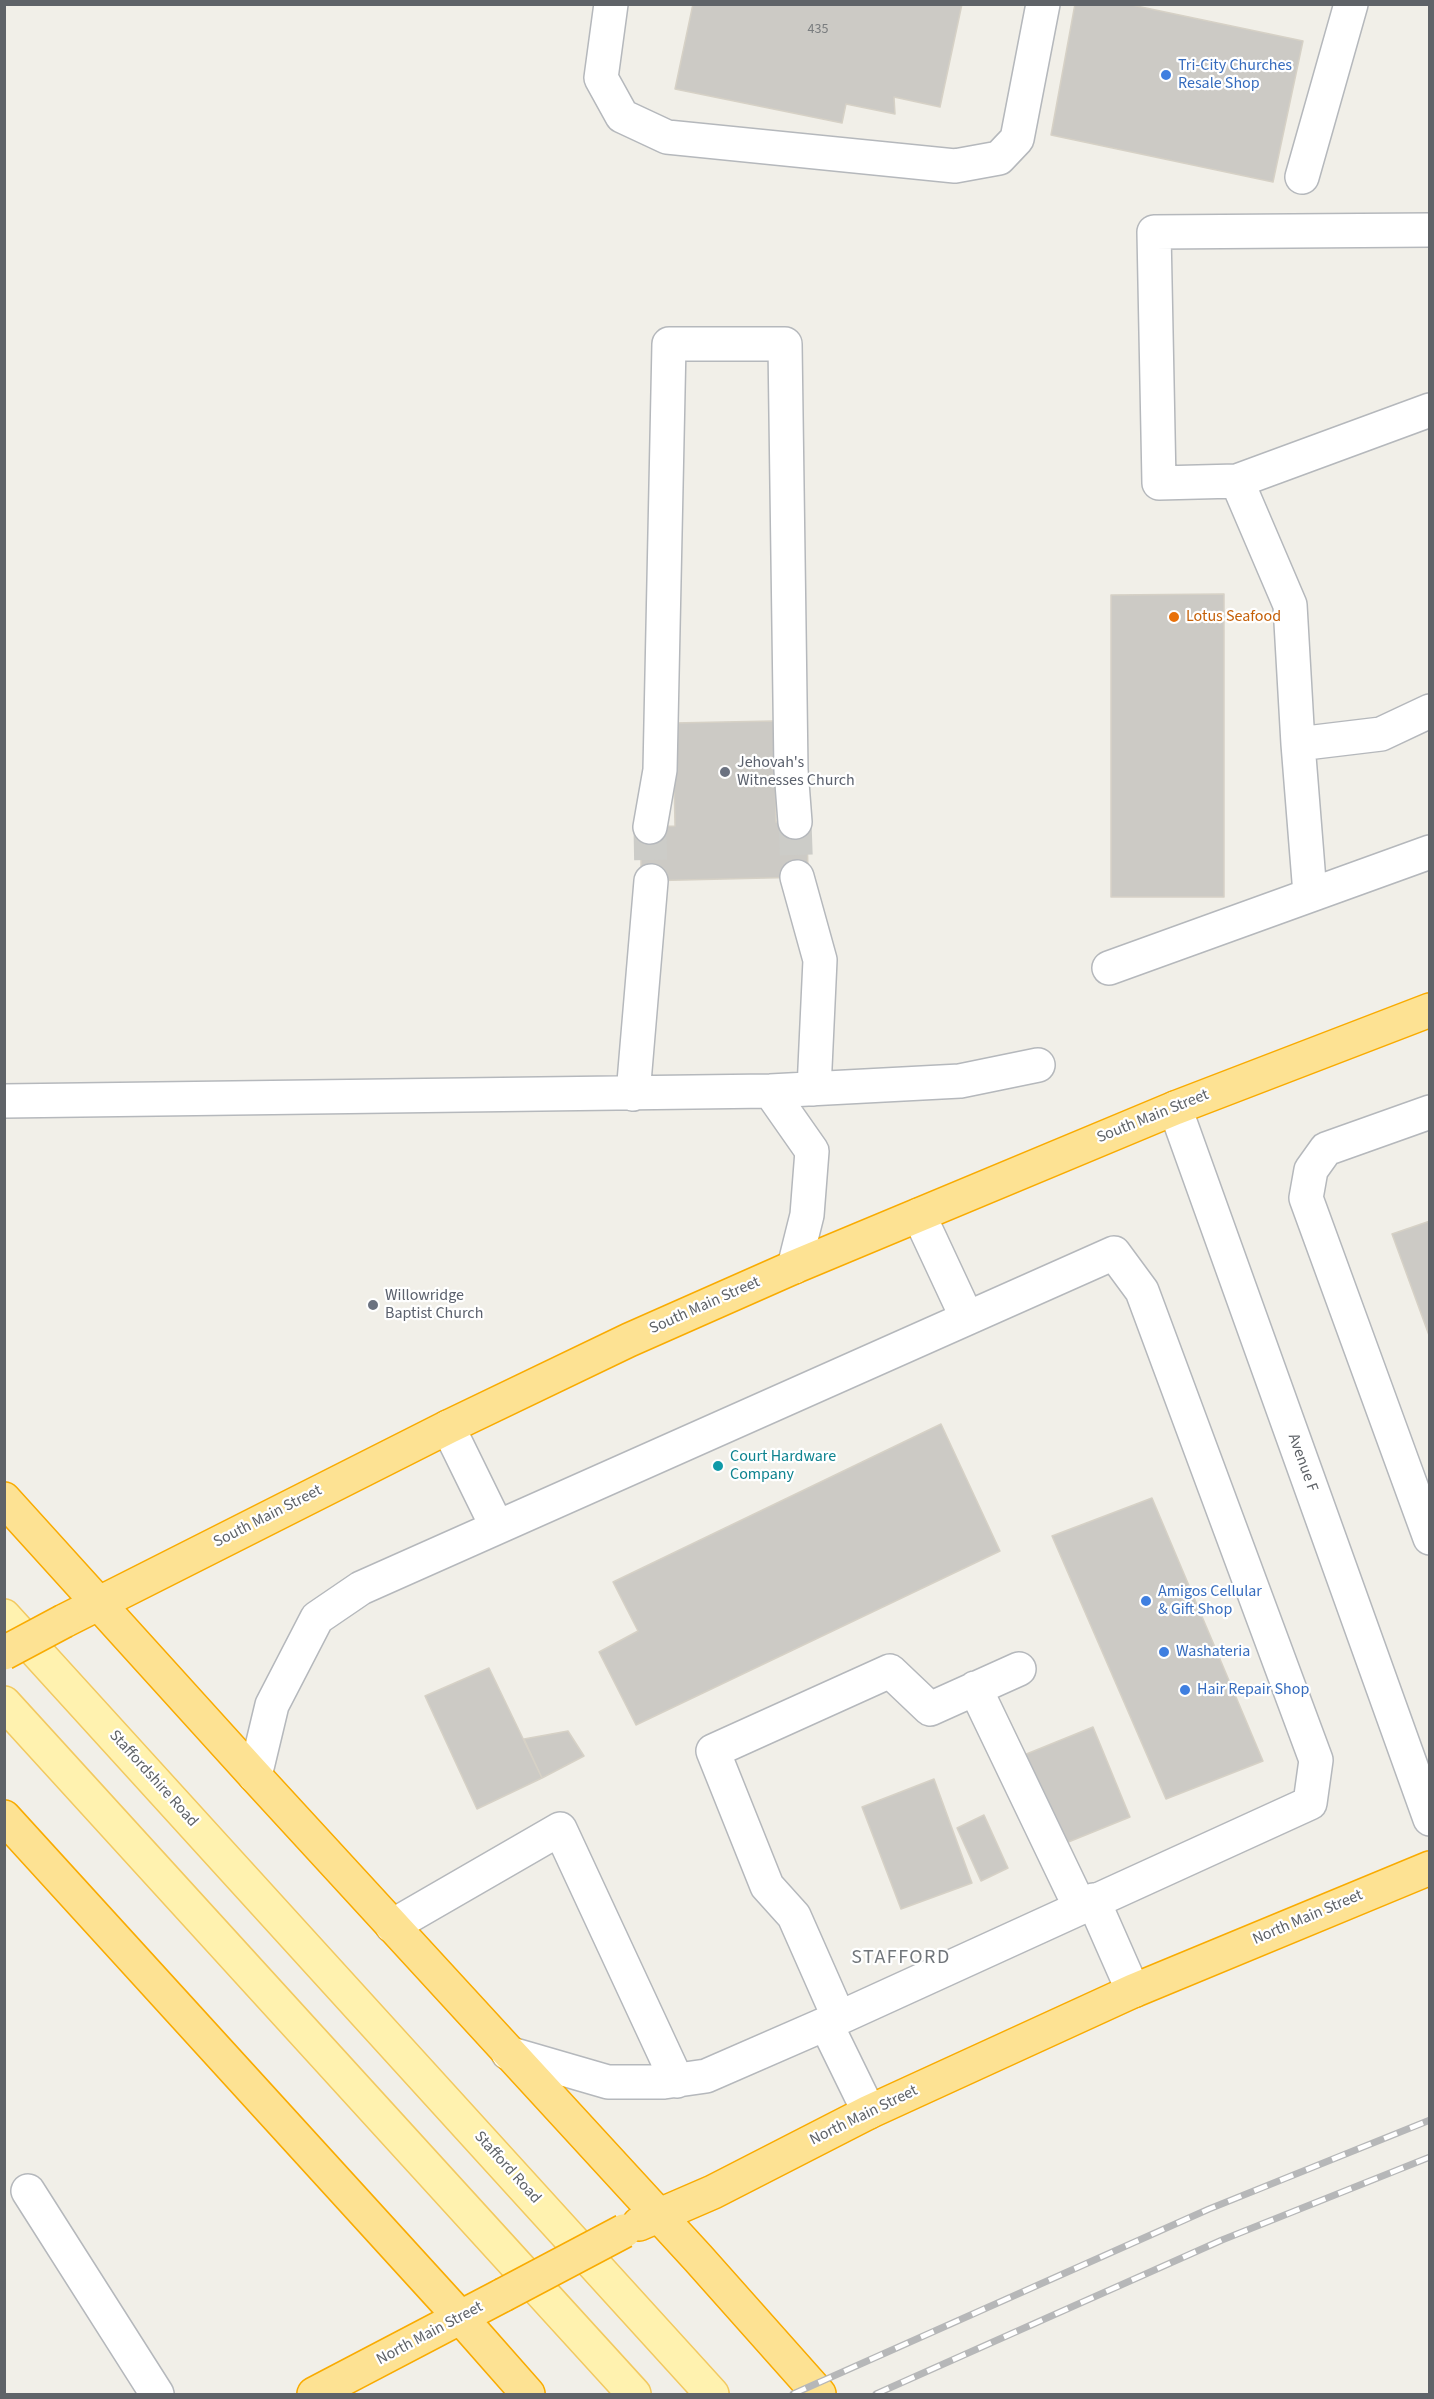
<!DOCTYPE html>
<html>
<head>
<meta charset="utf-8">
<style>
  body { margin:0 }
  #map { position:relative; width:1434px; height:2399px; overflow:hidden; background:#f1efe8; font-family:"Source Sans 3",sans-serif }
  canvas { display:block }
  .frame { position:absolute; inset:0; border:6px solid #5f6368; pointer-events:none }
</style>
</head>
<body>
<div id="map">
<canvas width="1434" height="2399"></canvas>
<div class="frame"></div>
</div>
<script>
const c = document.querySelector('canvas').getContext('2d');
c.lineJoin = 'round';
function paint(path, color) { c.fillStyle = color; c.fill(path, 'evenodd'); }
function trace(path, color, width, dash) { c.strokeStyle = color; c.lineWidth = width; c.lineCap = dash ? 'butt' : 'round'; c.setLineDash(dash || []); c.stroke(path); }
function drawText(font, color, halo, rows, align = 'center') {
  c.font = font + ' "Source Sans 3",sans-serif'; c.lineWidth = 4.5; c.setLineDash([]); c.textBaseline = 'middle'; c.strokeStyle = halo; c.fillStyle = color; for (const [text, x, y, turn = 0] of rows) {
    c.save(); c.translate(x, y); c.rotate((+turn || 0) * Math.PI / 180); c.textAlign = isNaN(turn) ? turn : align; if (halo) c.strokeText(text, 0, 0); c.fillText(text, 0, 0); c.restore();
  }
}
const building = new Path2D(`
  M693 4H962L940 107 894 97 895 114 846 104 842 123 675 89Z
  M1075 4H1127L1303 41 1273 182 1051 135Z
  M1224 594V897H1111V595Z
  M774 721 776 822H807L808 877 641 881V827L675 826 673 723Z
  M1430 1221V1338L1392 1234Z
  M941 1424 1000 1551 636 1725 599 1652 638 1631 613 1582Z
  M1152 1498 1263 1761 1166 1799 1052 1536Z
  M489 1668 542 1778 477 1809 425 1696Z
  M1093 1727 1130 1817 1061 1845 1024 1755Z
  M568 1731 584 1756 542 1778 524 1739Z
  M934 1779 972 1883 901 1909 862 1807Z
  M984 1815 1008 1868 981 1881 957 1828Z`);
paint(building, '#cccac5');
trace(building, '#d6d1c6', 1.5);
trace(new Path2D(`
  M795 822 797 877
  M650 827 651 881`), '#ccccc8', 33, [33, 16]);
const minor = new Path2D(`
  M611 4 601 78 622 116 667 137 955 166 999 158 1017 139 1043 4
  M1302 177 1351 4
  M1237 481 1159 483 1154 232 1430 230
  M1298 744 1381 734 1430 711
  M650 827 660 770 669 344H785L791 770 795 822
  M797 877 820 960 814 1089
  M1310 894 1298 744 1290 605 1237 481 1430 410
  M1109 968 1430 852
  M770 1091 812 1151 807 1215 794 1267
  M633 1094 651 881
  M4 1101 770 1091 960 1081 1038 1065
  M1175 1108 1430 1819
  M1430 1112 1326 1149 1311 1170 1306 1198 1430 1538
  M919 1215 967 1318
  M448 1427 497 1527
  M975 1688 1080 1907
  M255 1776 272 1705 317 1618 361 1588 1114 1253 1142 1291 1316 1760 1310 1803 839 2018 706 2076 664 2082H608L508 2053
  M1093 1900 1133 1991
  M392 1926 560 1829 677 2081
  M839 2018 794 1916 767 1886 713 1751 890 1671 930 1709 1019 1669
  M826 2024 869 2112
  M28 2191 157 2394`);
const major = new Path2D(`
  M4 1616 712 2394
  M4 1703 634 2394`);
const highway = new Path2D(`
  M4 1499 255 1776 698 2258 819 2394
  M64 1621 448 1427 629 1340 794 1267 1175 1108 1430 1010
  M4 1817 461 2318 528 2394
  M639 2224 713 2192 869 2112 1133 1991 1430 1868
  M314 2394 503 2295`);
trace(minor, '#b5b8bc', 36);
trace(major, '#f2c960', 36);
trace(highway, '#f9ab00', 36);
trace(minor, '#fff', 33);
trace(major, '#fff2af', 33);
trace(highway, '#fde293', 33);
const rail = new Path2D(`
  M793 2394 1209 2209 1430 2120
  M876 2394 1222 2240 1430 2157`);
trace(rail, '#b6b7b8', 7);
trace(rail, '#fff', 4.5, [14]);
const highwayBridge = new Path2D(`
  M4 1653 64 1621
  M503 2295 624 2231`);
trace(highwayBridge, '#f9ab00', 36, []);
trace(highwayBridge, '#fde293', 33);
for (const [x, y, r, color] of [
  [1166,75,6,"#3f7fe0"],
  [1174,617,6,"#e8710a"],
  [725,772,6,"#6b7280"],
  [373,1305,6,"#6b7280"],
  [718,1466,6,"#0f9aa8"],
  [1146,1601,6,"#3f7fe0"],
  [1164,1652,6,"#3f7fe0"],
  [1185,1690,6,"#3f7fe0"]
]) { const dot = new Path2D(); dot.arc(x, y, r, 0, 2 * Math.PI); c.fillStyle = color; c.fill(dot); trace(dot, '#fff', 2); }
drawText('14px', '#7a7d7f', null, [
  ["435",818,30]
]);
drawText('16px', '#366cbe', '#fff', [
  ["Tri-City Churches",1178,66],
  ["Resale Shop",1178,84],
  ["Amigos Cellular",1158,1592],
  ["& Gift Shop",1158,1610],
  ["Washateria",1176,1652],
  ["Hair Repair Shop",1197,1690]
], 'left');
drawText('16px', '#c56008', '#fff', [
  ["Lotus Seafood",1186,617]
], 'left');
drawText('16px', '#5b616d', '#fff', [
  ["Jehovah's",737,763],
  ["Witnesses Church",737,781],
  ["Willowridge",385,1296],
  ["Baptist Church",385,1314]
], 'left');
drawText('16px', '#5f6368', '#fff', [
  ["South Main Street",1153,1117,-22],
  ["South Main Street",705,1306,-24],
  ["Avenue F",1302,1463,70],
  ["South Main Street",268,1517,-27],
  ["Staffordshire Road",153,1779,48],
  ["North Main Street",1308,1918,-23],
  ["North Main Street",864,2116,-26],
  ["Stafford Road",507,2168,48],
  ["North Main Street",430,2334,-28]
]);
drawText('16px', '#0d838f', '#fff', [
  ["Court Hardware",730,1457],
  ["Company",730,1475]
], 'left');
c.letterSpacing = '1.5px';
drawText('20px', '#70757a', '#fff', [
  ["STAFFORD",901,1959]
]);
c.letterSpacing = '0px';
</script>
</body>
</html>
